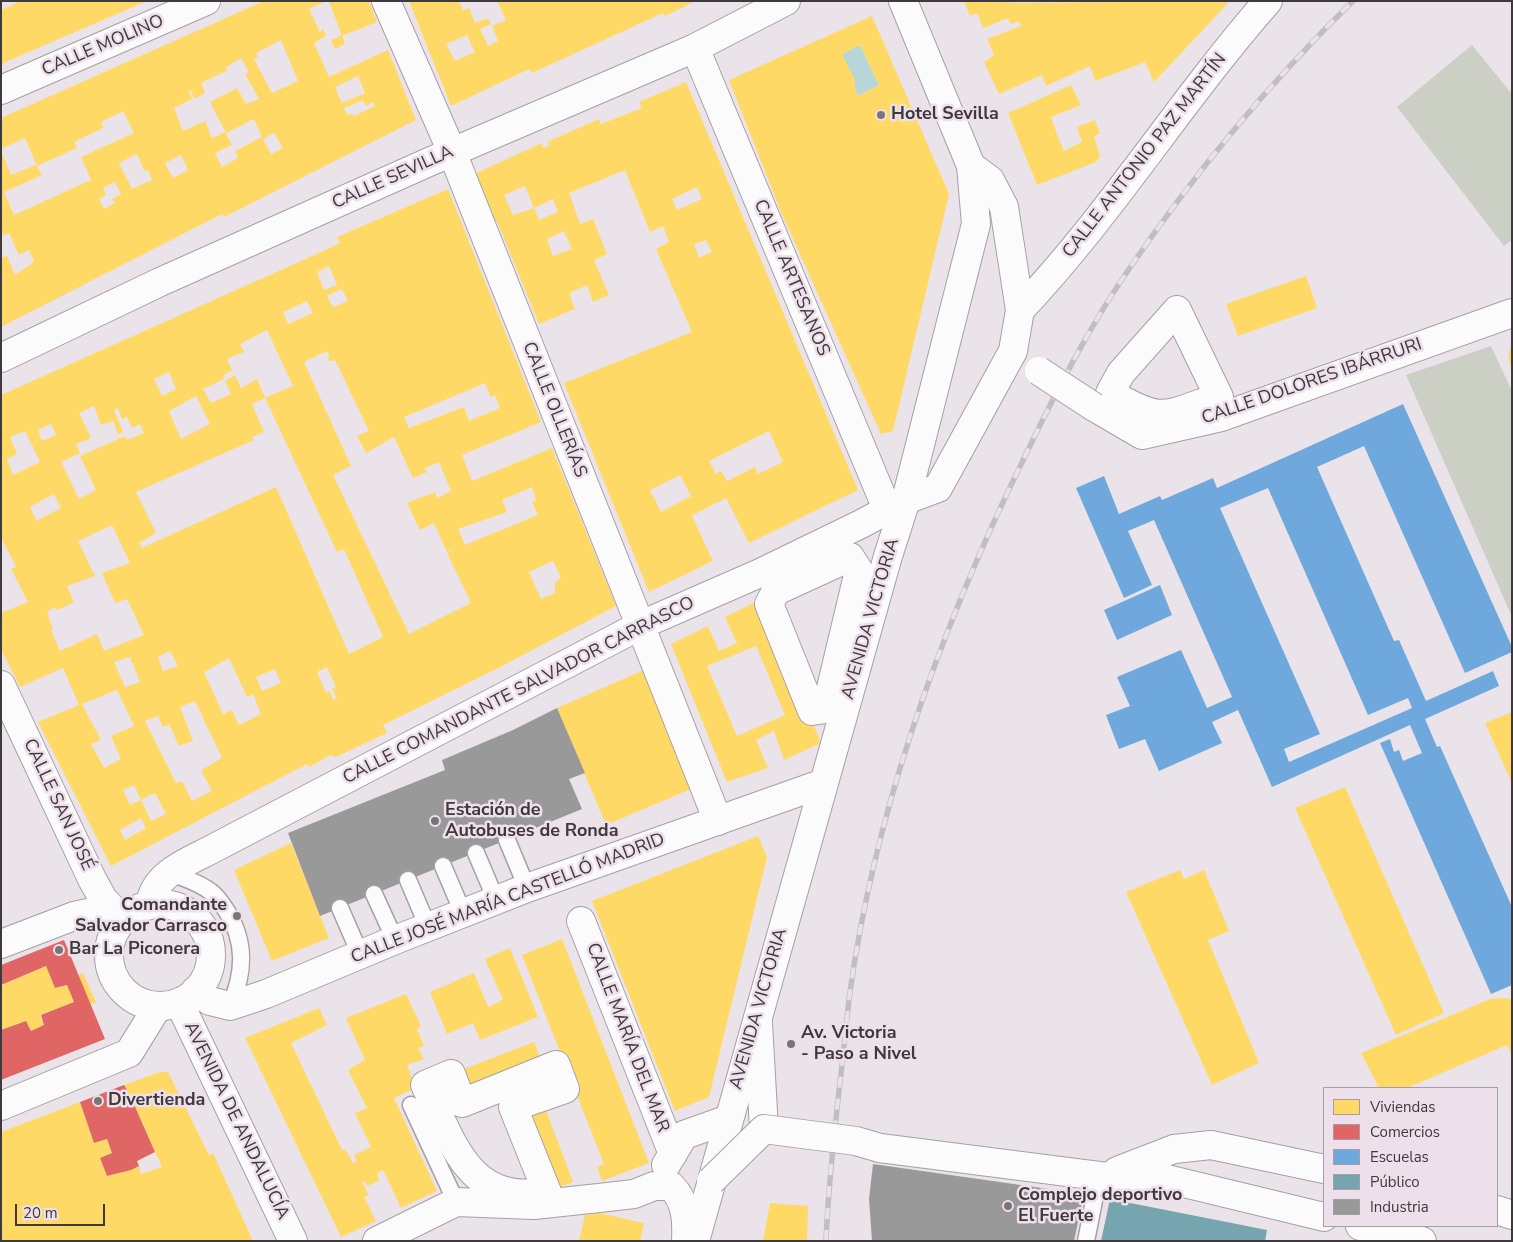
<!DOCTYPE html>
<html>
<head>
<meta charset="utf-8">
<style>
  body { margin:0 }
  #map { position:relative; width:1513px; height:1242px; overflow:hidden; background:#eae3e9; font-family:"Nunito Sans",sans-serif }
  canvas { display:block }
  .frame { position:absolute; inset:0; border:2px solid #3e393d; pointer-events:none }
  .legend { position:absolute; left:1323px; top:1087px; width:175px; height:140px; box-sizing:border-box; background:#ede0eb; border:1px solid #a79da5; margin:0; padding:6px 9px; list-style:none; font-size:15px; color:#3e393d }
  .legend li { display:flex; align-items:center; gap:10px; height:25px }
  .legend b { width:25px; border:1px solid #a79da5 }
  .scale { position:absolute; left:15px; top:1204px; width:90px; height:22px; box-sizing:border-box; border:2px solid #3e393d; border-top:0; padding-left:6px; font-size:15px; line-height:18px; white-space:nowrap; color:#3e393d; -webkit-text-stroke:4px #ede0eb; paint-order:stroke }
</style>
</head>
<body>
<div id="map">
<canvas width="1513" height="1242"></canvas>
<div class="frame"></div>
<ul class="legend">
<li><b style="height:14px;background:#ffd966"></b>Viviendas</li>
<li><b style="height:14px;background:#e06666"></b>Comercios</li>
<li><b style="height:14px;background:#6fa8dc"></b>Escuelas</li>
<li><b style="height:14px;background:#76a5af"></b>Público</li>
<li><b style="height:14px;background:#999"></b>Industria</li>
</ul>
<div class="scale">20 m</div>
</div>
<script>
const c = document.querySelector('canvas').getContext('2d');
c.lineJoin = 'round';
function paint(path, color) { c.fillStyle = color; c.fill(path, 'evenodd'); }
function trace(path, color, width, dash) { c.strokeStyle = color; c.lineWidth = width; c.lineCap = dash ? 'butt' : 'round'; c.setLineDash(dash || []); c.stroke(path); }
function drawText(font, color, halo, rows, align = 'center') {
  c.font = font + ' "Nunito Sans",sans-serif'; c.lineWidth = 5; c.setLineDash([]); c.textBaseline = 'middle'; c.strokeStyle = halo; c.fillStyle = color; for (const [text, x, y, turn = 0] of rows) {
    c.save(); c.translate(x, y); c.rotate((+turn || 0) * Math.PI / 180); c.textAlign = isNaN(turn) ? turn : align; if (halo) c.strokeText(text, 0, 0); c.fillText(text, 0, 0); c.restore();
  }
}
paint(new Path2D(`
  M1472 45 1512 94V240L1504 246 1397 107Z
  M1491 346 1512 391V617L1406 375Z`), '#ccd0c4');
paint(new Path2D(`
  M860 45 879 85 858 96 842 54Z`), '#b6d6d8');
paint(new Path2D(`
  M21 1H147L1 64V10Z
  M264 1H326L309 9 320 32 323 29 326 36 314 43 329 77 388 50 416 120 224 217 222 214 1 327V258L7 256 15 275 34 262 29 250 19 255 9 233 1 236V151L11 175 36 165 42 175 4 192 14 215 91 180 81 157 134 133 123 111 101 122 103 128 74 142 77 148 37 166 25 138 1 149V118ZM281 40 298 81 272 93 254 59 258 57 256 53ZM241 58 249 72 245 74 259 99 246 104 237 88 210 102 226 133 254 119 262 137 235 151 238 158 222 167 215 153 232 145 225 132 212 138 205 121 183 131 174 108 192 99 189 91 191 90 194 99 205 93 201 83 228 70 226 67ZM358 76 365 93 342 103 335 87ZM363 100 366 106 373 102 375 106 354 116 352 113 347 115 344 108ZM274 133 283 148 271 154 263 139ZM137 154 144 170H148L152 180 132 189 119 163ZM181 155 188 170 173 178 165 163ZM115 182 121 194 112 199 115 203 104 209 99 199 106 195 103 188Z
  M329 1H369L377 22 342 36Z
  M409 1H459L463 10 469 8 475 23 488 18 491 24 480 29 488 46 498 41 492 26 506 20 497 1H696L665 16 663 13 532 73 529 69 451 106ZM467 35 475 52 455 61 446 44Z
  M964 1 1021 3 1230 1 1154 82 1145 62 1095 81 1090 66 1046 86 1042 75 999 94 984 62 994 55 987 39 1021 26 1019 21 1011 24 1008 18 983 28 977 13 970 16Z
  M872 16 949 194 893 431 881 434 781 212 729 80ZM860 45 879 85 858 96 855 89V80L842 54Z
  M342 35 345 44 335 49 331 40Z
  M686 82 858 490 749 543 726 498 695 514 692 516 713 561 649 592 564 383 692 332 656 249 669 242 663 226 650 232 625 170 569 193 580 224 593 219 607 254 594 260 609 295 593 302 587 285 569 293 575 309 539 324 497 221 493 223 472 175 542 143 543 148 550 145 547 142 599 119 601 124 642 108 639 102ZM525 186 534 208 553 199 558 212 539 220 534 208 513 215 504 195ZM697 187 702 199 677 210 672 199ZM564 231 572 249 553 256 547 239ZM706 240 712 252 699 258 694 244ZM769 431 783 462 758 474 755 467 727 481 721 471 716 474 709 461ZM680 475 691 496 661 512 650 490Z
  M1071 85 1081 105 1051 117 1058 137 1064 151 1082 142 1077 127 1095 120 1100 133 1094 136 1100 156 1096 162 1037 185 1008 113Z
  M448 189 541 422 462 455 472 481 552 448 616 606 500 667 383 725 387 733 336 757 330 755 310 767 307 764 111 866 38 722 79 705 63 668 20 687 1 649V613L28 602 11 569 16 567 1 537V395L310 257 340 243 337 237ZM329 266 337 285 324 290 317 272ZM342 289 348 301 333 307 327 296ZM307 301 313 313 288 324 283 312ZM267 330 293 386 265 398 257 379 241 388 235 375 225 381 231 394 211 403 203 389 224 379 223 376 232 370 227 359 244 352 240 344ZM327 351 329 355 328 361 335 360 369 431 357 436 366 453 394 437 413 478 427 472 425 468 439 462 451 491 437 498 435 492 407 503 420 530 434 523 447 552 456 548 447 553 471 603 409 634 333 475 351 466 304 362ZM169 372 176 389 162 396 154 379ZM485 383 491 397 495 395 500 408 469 421 464 407 409 428 404 417ZM196 396 210 424 181 439 169 411ZM265 398 337 552 344 549 383 637 349 654 276 487 142 548 139 543 156 533 136 492 254 440 252 437 264 432 252 404ZM94 406 101 425 113 421 118 434 123 432 114 410 118 408 122 419 127 417 132 428 140 424 144 433 127 440 125 436 80 456 96 490 79 499 61 462 80 453 76 444 91 438 79 413ZM51 424 56 435 42 441 38 430ZM25 431 40 462 13 475 7 459 17 454 10 437ZM532 487 536 500 532 502 538 515 465 545 458 529 507 512 502 500ZM54 494 61 508 36 521 30 507ZM112 525 130 563 102 573 115 603 127 599 144 635 104 651 97 634 60 651 51 630 53 629 47 612 54 607 58 610 74 602 67 586 95 576 78 541ZM553 561 561 577 555 583V593L541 599 529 572ZM170 651 178 666 163 671 158 657ZM130 657 140 682 125 687 114 662ZM229 658 247 697 253 694 261 714 239 725 232 710 223 714 204 672ZM327 667 336 687 332 689 337 698 333 700 330 691 326 693 317 672ZM275 669 281 683 262 691 256 677ZM117 690 134 726 111 736 121 759 104 768 91 744 101 740 82 704ZM195 701 222 758 201 770 212 791 192 801 182 781 176 783 145 721 158 716 163 727 169 724 179 746 193 741 180 707ZM134 785 141 800 155 793 166 814 151 821 141 800 130 805 123 790ZM141 818 146 828 125 840 120 830Z
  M1306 276 1317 308 1238 336 1226 304Z
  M1512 344V366L1511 367 1508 356Z
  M762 599 821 743 784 760 774 731 756 740 768 768 727 782 671 644 708 626 719 651 737 643 725 617ZM756 646 785 715 737 736 707 666Z
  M644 670 691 789 606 825 557 708Z
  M1512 712V783L1485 723Z
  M1345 787 1444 1013 1396 1035 1295 808Z
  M758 836 767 857 709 1097 675 1111 592 901Z
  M291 843 329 938 272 961 234 870Z
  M1180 870 1184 879 1204 870 1229 931 1208 940 1259 1063 1212 1085 1126 892Z
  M562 939 649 1163 602 1181 597 1167 604 1164 522 955Z
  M510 948 538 1017 480 1040 473 1023 447 1034 430 992 474 973 488 1007 503 1000 485 959Z
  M46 966 55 988 67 985 74 1002 40 1015 44 1025 31 1031 26 1021 1 1030V985Z
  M83 973 96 1002 90 1005 78 975Z
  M406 994 421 1026 417 1029 424 1046 418 1048 424 1059 407 1065 416 1088 394 1098 437 1191 401 1208 383 1170 377 1173 379 1181 367 1186 365 1181 362 1182 369 1195 364 1197 376 1221 341 1237 245 1038 319 1008 327 1025 291 1043 342 1150 345 1149 353 1163 357 1161 354 1155 371 1147 355 1113 367 1108 348 1070 365 1060 346 1018Z
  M1502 998 1512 999V1055L1507 1045 1407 1088H1379L1361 1053 1490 999Z
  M534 1042 545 1070 462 1103 451 1074Z
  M160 1072H168L209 1155 213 1153 253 1241H1V1132L80 1102 94 1143 107 1139 112 1153 100 1158 107 1176 139 1166 141 1174 162 1167 132 1100 113 1107 111 1097 127 1090 124 1085Z
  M541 1097 573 1182 547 1192 513 1107Z
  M770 1203 808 1206 807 1241H763Z
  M586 1210 644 1223 640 1241H579Z`), '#ffd966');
paint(new Path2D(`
  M64 940 105 1039 1 1080V1030L26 1021 31 1031 44 1025 41 1015 74 1002 67 985 55 988 46 966 1 985V965Z
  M124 1085 127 1090 111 1097 113 1107 132 1100 155 1152 137 1161 139 1166 131 1170 107 1176 100 1158 112 1153 107 1139 94 1143 80 1102Z`), '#e06666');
paint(new Path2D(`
  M1403 404 1512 647V652L1465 673 1364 446 1317 467 1394 641 1399 640 1426 701 1493 671 1499 686 1425 719 1437 747 1440 746 1512 907V985L1491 994 1380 743 1390 739 1394 752 1399 750 1403 761 1422 753 1410 725 1272 787 1238 710 1212 722 1222 743 1159 771 1145 739 1119 749 1106 715 1130 706 1117 677 1181 650 1207 708 1232 697 1154 520 1128 531 1152 585 1124 598 1076 488 1104 476 1119 514 1160 496 1162 500 1213 478 1217 488ZM1268 488 1368 715 1408 698 1412 708 1289 762 1284 749 1320 734 1220 508Z
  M1160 585 1172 615 1117 640 1104 610Z`), '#6fa8dc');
paint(new Path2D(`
  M1110 1199 1267 1230 1265 1241H1101Z`), '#76a5af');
paint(new Path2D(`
  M557 708 585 773 569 779 582 809 320 916 288 833 445 770 442 760 513 730Z
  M873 1164 1084 1194 1074 1241H872L869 1199Z`), '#999');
const lane = new Path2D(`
  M507 840 527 888
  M476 853 496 900
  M443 866 463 913
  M169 872C183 878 199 882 211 892 217 896 222 904 226 910 246 941 245 972 230 1006
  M408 880 428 927
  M374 894 395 940
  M340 908 360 954
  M411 1105 456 1202
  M1086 1241 1099 1176`);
const street = new Path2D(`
  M386 1 452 152 718 821
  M695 48 887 509
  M1 90 206 1
  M1020 310C1111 214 1181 100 1268 1
  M1177 310 1219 397C1164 415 1164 425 1110 393L1121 373Z
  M1094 407 1142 435 1221 417 1512 313
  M906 500 938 488 1013 351 1020 310 1004 207 990 180 971 166
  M850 557 859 571 826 709 812 711 769 604 776 591Z
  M581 921 673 1154
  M1 944 74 916 88 913 119 925
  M758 1023 764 1129
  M556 1065 565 1089 513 1107 547 1192C468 1205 453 1143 425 1085L451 1074 462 1103Z
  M1 1106 129 1053 158 1006
  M880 1148 1099 1176 1163 1178 1324 1217
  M666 1165 684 1135 729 1119
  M1117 1171 1174 1149 1211 1145 1324 1169
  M1497 1210 1512 1215
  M1360 1226 1422 1241
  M377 1241 456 1202 534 1205 599 1198 634 1194 654 1186H671C686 1201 687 1220 686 1241`);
const secondary = new Path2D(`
  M1 358 160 282 429 162 695 48 786 1
  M1 685 92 879 103 899 123 920
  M109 955a51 51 0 1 1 102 0a51 51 0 1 1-102 0Z
  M150 905C154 872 191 861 216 847L641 625 760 573 861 524 906 500
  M195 991 210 1001 230 1006 266 994 395 940 527 888 824 783
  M179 1002 293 1241
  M695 1241 888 556 906 500 976 224 971 166 903 1`);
trace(lane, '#a5a0a5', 19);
trace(street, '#a5a0a5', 30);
trace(secondary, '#a5a0a5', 30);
trace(lane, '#fcfbfc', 16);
trace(street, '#fcfbfc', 28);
trace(secondary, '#fcfbfc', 28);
const rail = new Path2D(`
  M826 1241C828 1188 834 1135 840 1082 844 1052 846 1022 850 992 876 805 943 623 1026 454 1056 392 1088 329 1127 272 1193 175 1269 83 1353 1`);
trace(rail, '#c0bfc0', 5.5);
trace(rail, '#ede0eb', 4, [11]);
const streetBridge = new Path2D(`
  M1039 371 1094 407
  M711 1181 764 1129 856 1141 880 1148`);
trace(streetBridge, '#a5a0a5', 30, []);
trace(streetBridge, '#fcfbfc', 28);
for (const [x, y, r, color] of [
  [881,115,5,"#7a7479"],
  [435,821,5,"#7a7479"],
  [237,916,5,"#7a7479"],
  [59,950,5,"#7a7479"],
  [791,1044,5,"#7a7479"],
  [98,1101,5,"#7a7479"],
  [1008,1206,5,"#7a7479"]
]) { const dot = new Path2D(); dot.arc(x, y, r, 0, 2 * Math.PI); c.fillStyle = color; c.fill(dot); trace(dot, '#ede0eb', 2); }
drawText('18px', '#3e393d', '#ede0eb', [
  ["CALLE MOLINO",103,46,-23],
  ["CALLE ANTONIO PAZ MARTÍN",1145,156,-52],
  ["CALLE SEVILLA",393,178,-24],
  ["CALLE ARTESANOS",791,278,67],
  ["CALLE DOLORES IBÁRRURI",1312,382,-19],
  ["CALLE OLLERÍAS",554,410,68],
  ["AVENIDA VICTORIA",871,619,-74],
  ["CALLE COMANDANTE SALVADOR CARRASCO",519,691,-27],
  ["CALLE SAN JOSÉ",58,805,65],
  ["CALLE JOSÉ MARÍA CASTELLÓ MADRID",508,899,-21],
  ["AVENIDA VICTORIA",759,1009,-74],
  ["CALLE MARÍA DEL MAR",627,1038,69],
  ["AVENIDA DE ANDALUCÍA",236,1121,64]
]);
drawText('bold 18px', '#3e393d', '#ede0eb', [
  ["Hotel Sevilla",891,115],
  ["Estación de",445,811],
  ["Autobuses de Ronda",445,832],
  ["Comandante",227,906,"right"],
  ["Salvador Carrasco",227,927,"right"],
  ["Bar La Piconera",69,950],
  ["Av. Victoria",801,1034],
  ["- Paso a Nivel",801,1055],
  ["Divertienda",108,1101],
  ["Complejo deportivo",1018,1196],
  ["El Fuerte",1018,1217]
], 'left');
</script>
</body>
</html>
